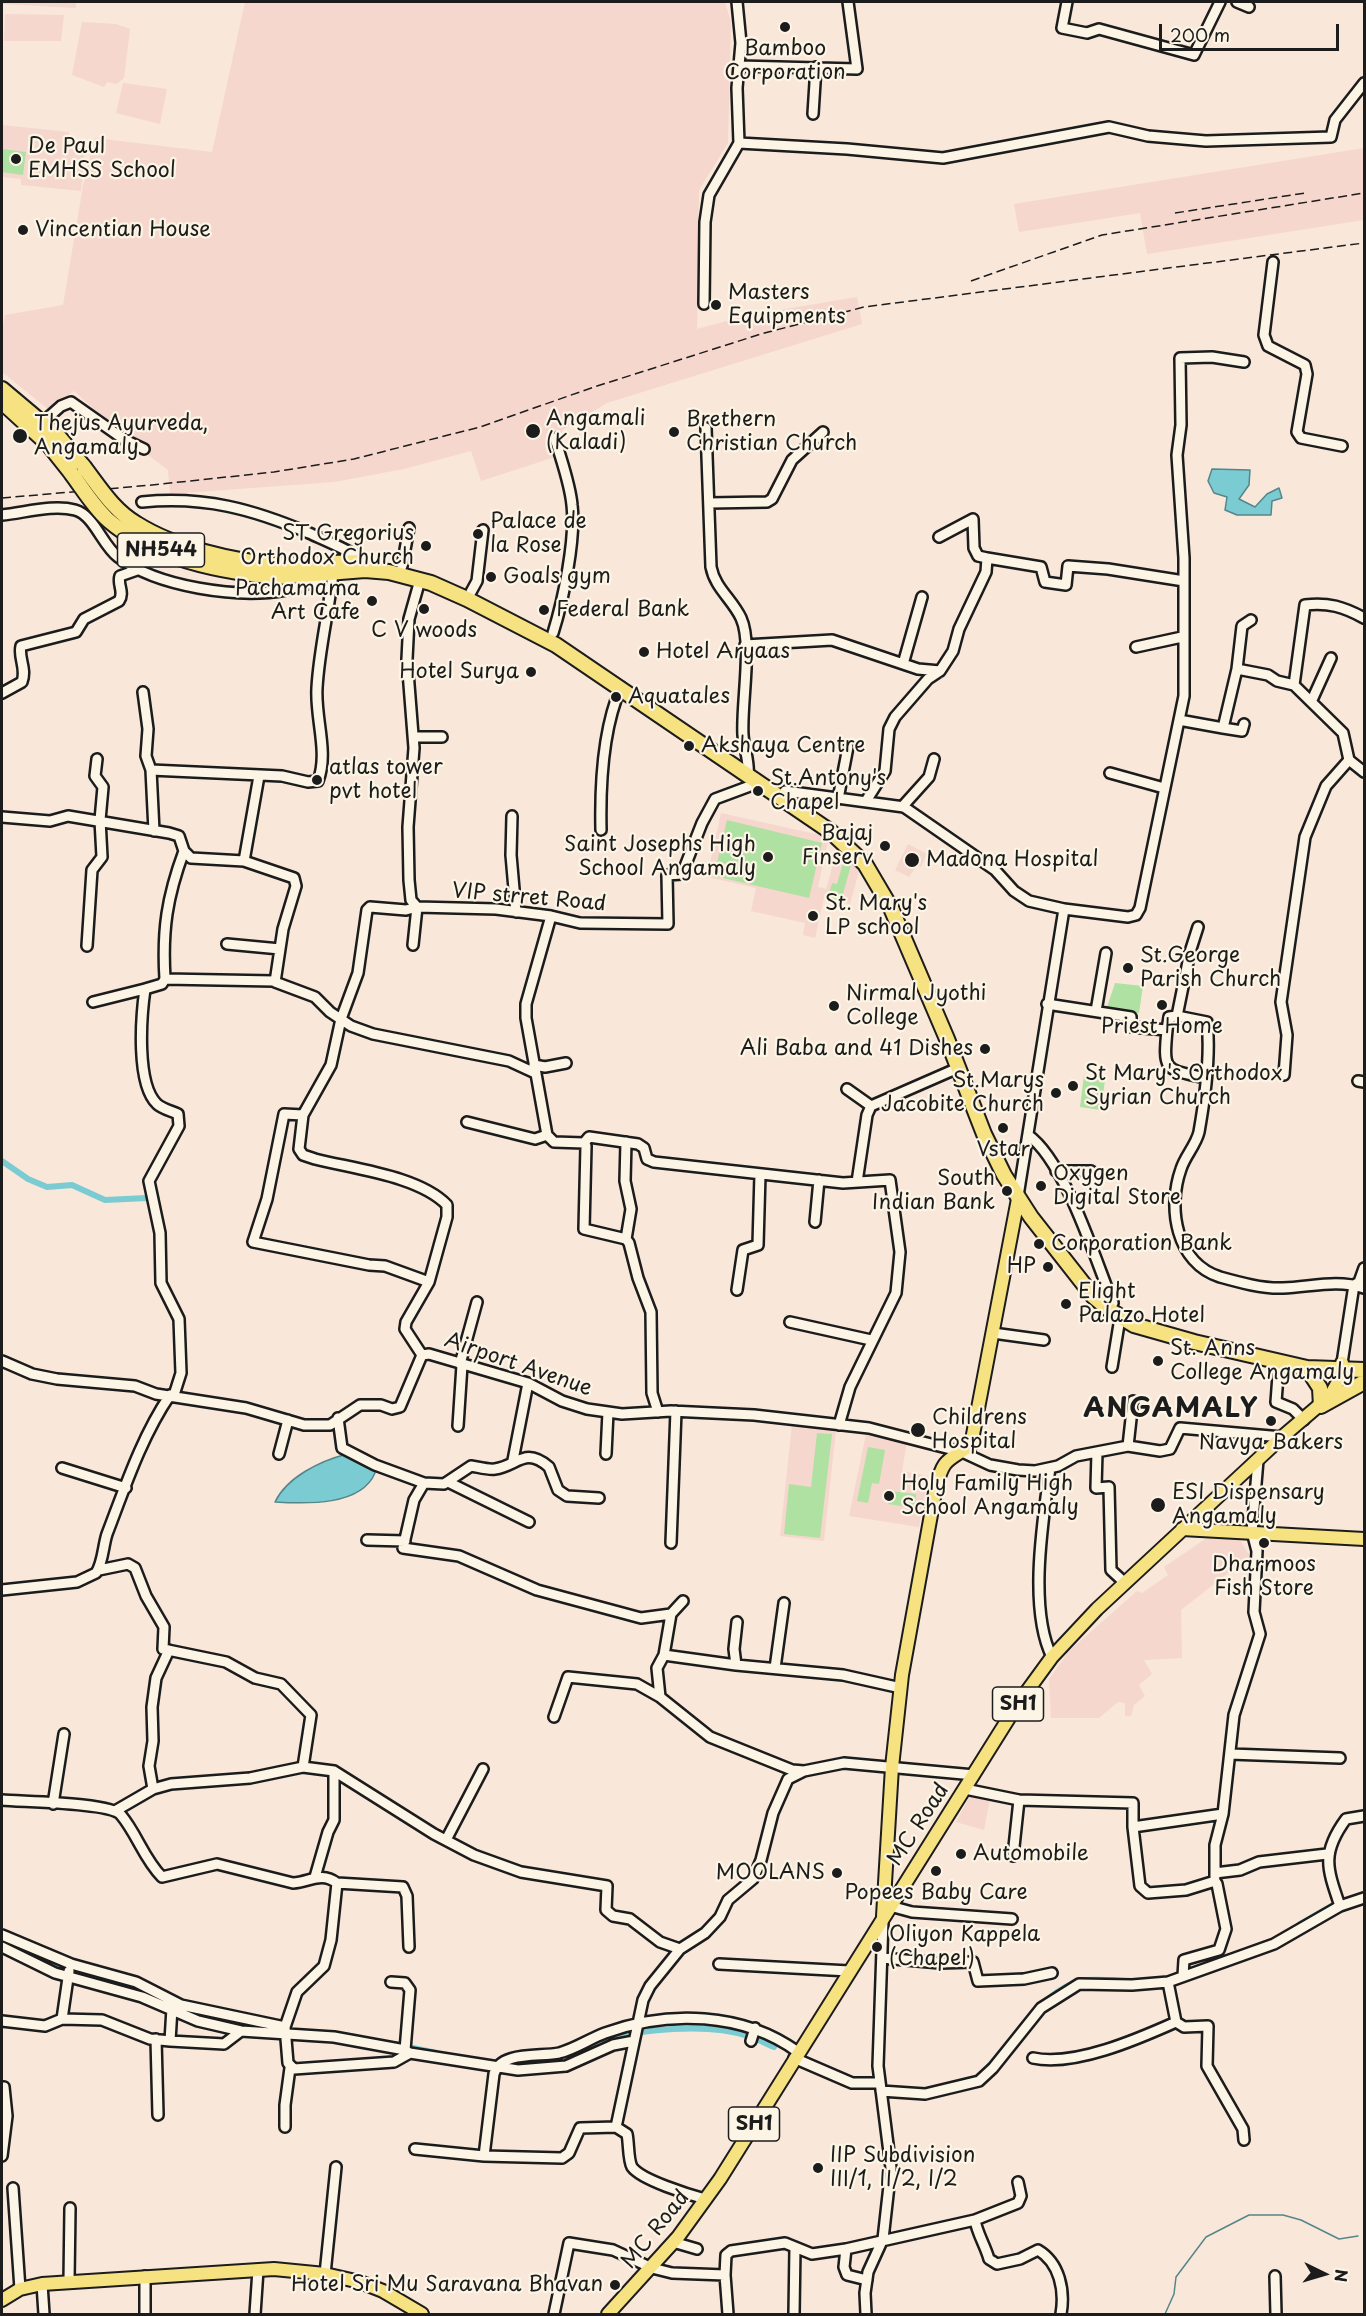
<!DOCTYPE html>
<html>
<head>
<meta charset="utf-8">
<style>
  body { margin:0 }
  #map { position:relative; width:1366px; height:2316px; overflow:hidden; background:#f9e7da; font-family:"Playpen Sans",sans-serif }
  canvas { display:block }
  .frame { position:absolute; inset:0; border:3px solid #1c1c1c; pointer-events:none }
  .north { position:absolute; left:1294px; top:2244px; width:60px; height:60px; -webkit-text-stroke:4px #fcf5e5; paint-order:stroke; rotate:95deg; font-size:16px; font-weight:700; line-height:24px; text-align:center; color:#1c1c1c }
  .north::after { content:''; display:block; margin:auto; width:21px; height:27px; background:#1c1c1c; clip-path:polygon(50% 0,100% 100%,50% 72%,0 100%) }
  .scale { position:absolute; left:1159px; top:24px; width:180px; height:27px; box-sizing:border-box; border:3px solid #1c1c1c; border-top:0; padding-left:8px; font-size:18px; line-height:21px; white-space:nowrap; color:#1c1c1c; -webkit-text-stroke:4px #fcf5e5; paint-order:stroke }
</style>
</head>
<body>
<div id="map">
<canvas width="1366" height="2316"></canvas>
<div class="frame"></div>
<div class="north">N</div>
<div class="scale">200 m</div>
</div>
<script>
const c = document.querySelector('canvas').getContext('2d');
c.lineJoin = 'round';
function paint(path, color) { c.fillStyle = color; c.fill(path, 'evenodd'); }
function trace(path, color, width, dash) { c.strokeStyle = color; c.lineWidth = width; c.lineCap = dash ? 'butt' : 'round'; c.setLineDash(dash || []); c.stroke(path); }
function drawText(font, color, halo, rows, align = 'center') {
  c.font = font + ' "Playpen Sans",sans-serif'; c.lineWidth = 4.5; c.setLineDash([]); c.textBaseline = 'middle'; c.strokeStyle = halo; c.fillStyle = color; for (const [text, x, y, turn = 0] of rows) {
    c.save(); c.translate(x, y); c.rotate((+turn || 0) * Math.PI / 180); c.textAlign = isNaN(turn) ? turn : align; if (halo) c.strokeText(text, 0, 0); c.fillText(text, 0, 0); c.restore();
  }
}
paint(new Path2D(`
  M2 2H76V8L2 4Z
  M245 2H725L731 22 728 143 699 190 697 329 749 315 857 297 862 324 607 403 562 430 564 454 481 481 471 451 404 469 334 482 170 494 168 470 123 436 74 391 48 409 2 372V330L5 315 63 305 83 186 95 138 212 152Z
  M5 14 64 15 61 41H4Z
  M82 22 116 24 130 29 124 78 117 84 107 82 104 87 72 75Z
  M123 83 167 89 160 124 116 113Z
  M2 125 69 132 68 149 85 151 81 191 21 185V179L2 177Z
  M1364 148V220L1147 254 1140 213 1019 232 1014 204Z
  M721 813 829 837 818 887 826 889 835 857 861 864 850 904 824 898 815 938 803 935 805 923 751 911 756 888 707 877Z
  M908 844 927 854 921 867 917 866 909 877 895 870Z
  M792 1425 836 1430 824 1541 780 1536Z
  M866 1434 907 1441 902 1471 928 1476 919 1527 849 1516Z
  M1217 1531 1236 1534 1250 1556 1181 1610 1182 1658 1144 1660 1152 1674 1139 1685 1145 1696 1134 1705 1131 1716H1125V1703L1118 1702 1099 1718H1051L1049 1679 1069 1651 1137 1591 1142 1593 1168 1575 1164 1567Z
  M971 1794 990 1799 984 1830 956 1822Z`), '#f5d7cd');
paint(new Path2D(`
  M2 149 26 152 23 175 2 172Z
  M727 820 822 843 809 898 714 876Z
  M843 863 851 865 841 901 828 898 832 883 837 884Z
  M1115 983 1143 986 1139 1013 1106 1010Z
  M1084 1075 1105 1080 1101 1110 1080 1107Z
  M817 1433 832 1434 820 1538 784 1534 789 1484 811 1487Z
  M868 1447 885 1450 879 1484 872 1483 868 1503 857 1501Z
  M890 1491 916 1494 915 1508 888 1504Z`), '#afe1a2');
const water = new Path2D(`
  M1212 469 1250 470 1249 485 1239 499 1255 507 1267 494 1279 488 1282 498 1272 501 1271 515H1237L1225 510 1227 497 1214 493 1208 481Z
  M347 1454 370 1464 375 1473C361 1506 307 1504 275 1502 287 1477 320 1461 347 1454Z`);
paint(water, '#7bccd2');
trace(water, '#558689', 1.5);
trace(new Path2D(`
  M1165 2314 1174 2294 1176 2277 1206 2237 1249 2215H1283L1301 2220 1339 2239 1358 2236`), '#558689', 1.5);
trace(new Path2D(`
  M2 1161 28 1179 47 1187 72 1185 105 1200 147 1198 152 1202
  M1300 1924 1333 1905 1364 1894
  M32 1957 142 1993
  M1048 1999C1077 1975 1090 1979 1125 1981
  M179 2009 232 2024 271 2028
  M597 2040C640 2030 706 2022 748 2036 757 2038 765 2044 774 2047
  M403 2046 437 2053
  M568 2054 589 2045
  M506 2063H536L558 2057
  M985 2071 1011 2040`), '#7bccd2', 6);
const minor = new Path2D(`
  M1067 2 1062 28 1087 33 1099 29 1194 55 1220 2
  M1237 2 1249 7
  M739 66 857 69 848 2
  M813 114 816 67
  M739 143 847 149 943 158 1109 127 1148 136 1206 141 1331 137 1335 120 1364 83
  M1273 262 1264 335 1268 346 1305 365 1307 374 1297 432 1301 438 1342 446
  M704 304 705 222 709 195 739 143 737 88 741 43 737 2
  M43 422 61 406 71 402 125 440 144 449
  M706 428 711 567C715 588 732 599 741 618 753 644 741 704 743 735 744 749 750 762 748 777
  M142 502C205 496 252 509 309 533 329 542 349 550 367 562
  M709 503 767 502 772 499 792 460 823 432
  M2 515C24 513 53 504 75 510 94 515 102 545 118 557 157 587 238 599 286 590 302 588 318 579 333 573 329 611 319 650 317 688 315 719 329 752 318 781L308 782 282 776 151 770
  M987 558 1041 567 1045 582 1066 585 1068 566 1108 569 1184 581
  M402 566 409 528
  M420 580 409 619 407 659 414 748 408 827 409 880 411 900 417 907 496 909 551 916 580 923 668 924 667 875 682 874 702 823 715 799 758 783
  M471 592 477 581 483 530
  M553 633C563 601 576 539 572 505 570 483 561 460 555 438
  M745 645 832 640 918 669 940 671
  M1136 647 1182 637
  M903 664 922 597
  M1237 669 1242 626 1251 620
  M1294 685 1343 733 1349 760 1364 772
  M143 692 148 729 146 756 151 770 154 831
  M2 693 22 682C27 668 18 658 21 646L76 632 84 619 119 601C125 592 117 585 120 576L140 569
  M1312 700 1331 658
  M1179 720 1223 728 1237 669 1268 675 1277 681 1294 685 1305 605C1328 602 1344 607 1364 618
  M1223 728 1242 731 1244 724
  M414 737H442
  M1110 773 1164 788
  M785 791 904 807 995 870 1014 891 1029 901 1064 909 1018 1196
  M838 799 848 747
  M866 801 885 771 889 729 895 717 928 679 940 671 953 651 959 629 986 572 987 558 978 556 974 548 973 519 939 537
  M902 807 929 777 934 759
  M512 816 511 855 516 912
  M2 817 50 821 68 816 169 833 179 836 184 851 191 858 244 861 294 878 296 886 283 929 275 982 315 997 330 1012 351 1026 373 1034 509 1061 535 1073
  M601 830C600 785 603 728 621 687
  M244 861 259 776
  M1064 909 1128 917 1136 915 1140 908 1184 696V558L1177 455 1181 425 1180 358 1212 357 1244 362
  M551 916 526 1004V1018L547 1135 554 1142 584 1143 586 1146 584 1229 626 1239 629 1243 638 1278 651 1312 652 1393 658 1412
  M1198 927 1190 952 1177 1016 1207 1022C1211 1056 1205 1098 1199 1132 1196 1145 1185 1156 1181 1169 1167 1208 1176 1263 1220 1277 1238 1282 1263 1289 1283 1288 1311 1287 1337 1279 1364 1288
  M227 944 280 949
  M413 945 417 907 406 910 370 907 367 910 358 973 341 1019 331 1065 303 1115 299 1149 303 1155 315 1159C354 1169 419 1176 447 1205V1217L429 1282 406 1322 405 1329 422 1355
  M87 946 92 870 102 857 100 820 103 787 95 776 97 759
  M165 979 274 981
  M93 1002 145 989
  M1047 1004 1131 1017V1027L1167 1030 1169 1017 1177 1016
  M1096 1011 1106 953
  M1167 1030C1163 1072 1165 1069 1205 1078
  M534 1065 545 1067 566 1063
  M1284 1075 1287 1035 1281 1002 1305 837 1326 786 1349 760
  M1358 1081 1364 1082
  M847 1089 871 1106
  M303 1115 284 1114 267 1199 253 1242 369 1265 385 1266 429 1282
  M467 1122 535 1139 547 1135
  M1028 1135C1065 1161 1095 1259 1113 1303
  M626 1142 625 1181 631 1209 626 1239
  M584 1143 589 1137 638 1144 644 1148 647 1159 654 1162 843 1183 890 1180 900 1252 896 1293 850 1387 839 1425
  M1056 1171H1091
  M857 1182 867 1115 871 1106 958 1068
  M815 1222 819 1180
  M737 1290 743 1250 758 1245 760 1174
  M790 1322 871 1340
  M993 1333 1044 1340
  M2 1361 32 1374 57 1379 135 1386 156 1394 246 1408 304 1425H330L360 1405H381L392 1409 400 1407 422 1355 429 1354 528 1383 562 1401 587 1409 622 1414 671 1411 754 1415 869 1428 962 1452 990 1465 1018 1470 1035 1471 1058 1466 1076 1456 1128 1446 1160 1451 1170 1449 1180 1428 1282 1437
  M1279 1362 1276 1402 1293 1409 1304 1420
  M1342 1363 1354 1285 1359 1282 1364 1268
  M460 1364 477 1302
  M1112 1367 1120 1318
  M174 1395 181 1373 179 1319 161 1283 160 1233 149 1181 179 1126 178 1114C172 1111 162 1109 157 1104 136 1084 141 1017 145 989L162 984 165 979C162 930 167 897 184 851
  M338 1418 342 1448 375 1465 424 1483
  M458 1426 462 1365
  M1128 1446 1133 1401
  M1097 1452 1096 1488 1109 1487 1111 1570 1125 1583
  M279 1454 288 1420
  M606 1454 608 1412
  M513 1460 528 1383
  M62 1468 126 1488
  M1050 1468C1043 1520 1028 1609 1052 1657
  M448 1482 529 1522
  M599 1498 567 1496 558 1490 549 1467C525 1446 517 1466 495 1469 488 1470 478 1467 471 1466L444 1484 424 1483 414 1500 403 1548 459 1556 537 1590 641 1618 671 1614 683 1601
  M367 1540 405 1541
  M671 1543 676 1411
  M99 1570 128 1564 135 1568 146 1596 164 1627 163 1649 226 1662 255 1678 281 1684 311 1715 303 1767
  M2 1590 77 1582 96 1573C103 1563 103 1546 107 1534 125 1487 142 1436 170 1395
  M671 1614 664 1655 657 1668 660 1697 710 1737 792 1770 804 1771 844 1763 974 1775
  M737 1622 734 1649 736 1665 843 1675 901 1688
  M664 1655 736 1665
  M775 1668 784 1603
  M554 1717 568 1677 637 1684 660 1697
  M1230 1754 1340 1758
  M153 1789 171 1784 250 1778 303 1767 334 1771 434 1834 474 1855 521 1872 607 1886 606 1910 613 1916 630 1919 660 1942 680 1949
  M965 1789 1019 1800 1133 1803V1827
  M2 1800C22 1802 110 1802 121 1815 137 1834 144 1859 162 1877L217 1864 293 1883C310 1882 321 1871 337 1883L403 1887 407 1896 409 1947
  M53 1804 64 1734
  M115 1811 153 1789 149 1766 153 1741 152 1707 156 1678 169 1650
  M447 1838 483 1769
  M1013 1856 1019 1800
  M1215 1873 1240 1870 1259 1862 1327 1854
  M315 1877 328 1832 334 1820V1771
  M1215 1877V1845L1223 1814
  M337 1883 331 1940 324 1966 297 1992 285 2027 288 2063 294 2069 394 2062 410 2053
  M890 1906 912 1912 1012 1919
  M1340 1906C1327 1868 1321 1853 1346 1819L1364 1816
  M2 1935 71 1964 136 1982 181 2005 285 2027
  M2 1947 55 1973 142 1997 198 2021 241 2031 334 2037 405 2050 410 2053 518 2070 566 2066 613 2045 634 2041
  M882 1958 940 1963 973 1962 978 1981 1024 1979 1052 1973
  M719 1964 849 1971
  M1183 1976 1184 1960 1219 1950 1226 1929 1217 1884 1215 1881 1186 1890 1148 1893 1140 1886 1133 1827 1223 1814 1234 1715 1260 1634 1254 1612 1257 1551 1252 1532 1258 1460
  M391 1982 405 1983 410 1990 405 2050
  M1168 1982 1176 2022 1184 2027 1208 2026 1207 2066 1243 2129 1244 2140
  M62 2019 69 1971
  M2 2021 45 2026 62 2019 102 2020 150 2039 170 2041 172 2008
  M156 2039 158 2115
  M170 2041 224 2044 241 2031
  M751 2041 755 2028
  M794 2058 852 2083H879
  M1033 2058C1074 2067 1138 2039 1176 2022
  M2 2087H4L7 2116 2 2156
  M881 2091 925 2094 979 2081 993 2068 1041 2008 1079 1984 1132 1985 1168 1982 1274 1944 1340 1906 1364 1898
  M285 2127V2105L290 2068
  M415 2149 484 2156 562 2158 569 2153 580 2128 616 2127
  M484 2156 494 2074C500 2051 539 2057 559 2053 575 2049 589 2039 605 2033 668 2010 743 2012 798 2052
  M1018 2182 1021 2196 1018 2203 975 2220C977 2233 985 2245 989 2259L997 2264 1020 2259 1038 2250C1060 2263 1065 2291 1061 2314
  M13 2188 20 2289
  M705 2199C690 2195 641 2180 632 2167 628 2160 629 2143 627 2134L616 2127 643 2000 650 1986 680 1949 705 1933 720 1917 728 1900 753 1879 761 1860 773 1813 788 1779 804 1771
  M673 2242 697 2249
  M846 2249 975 2220
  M325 2274 336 2167
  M725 2275 726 2255 731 2251 785 2243 812 2254 846 2249 844 2267 847 2275 867 2280
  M145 2276V2314
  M1275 2276 1276 2314
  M69 2281 70 2208
  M42 2284 44 2314
  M255 2314 258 2270
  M554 2314 569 2243 613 2250 652 2268 672 2273 725 2275 728 2314
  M794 2314 795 2247
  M866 2314 865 2293 868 2272 883 2239 891 2168 878 2066 883 1920`);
const major = new Path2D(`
  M1182 1529 1364 1539
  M883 1916 892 1767 902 1675 936 1487C944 1457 947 1462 971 1445L1018 1199
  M2 2300 20 2289 42 2284 274 2269 325 2274 360 2282 383 2291 422 2314
  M608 2314 678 2237 720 2179 1017 1705 1052 1657 1097 1609 1282 1437 1330 1396 1339 1380 1342 1363`);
const highway = new Path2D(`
  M2 389 59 437 84 467
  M2 402 48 444 71 473
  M277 565 359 562
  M278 577 365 570 389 572 431 583 467 599 556 645 831 832 865 864 891 908 947 1039 984 1134 1004 1175 1031 1217 1093 1296 1111 1311 1134 1325 1194 1342 1307 1368 1364 1370
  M1307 1368 1320 1388 1321 1406 1364 1382`);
trace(minor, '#1c1c1c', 14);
trace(major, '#1c1c1c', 16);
trace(highway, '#1c1c1c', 18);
trace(minor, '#fcf5e5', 9);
trace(major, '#f6e281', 12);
trace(highway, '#f6e281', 14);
trace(new Path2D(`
  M1175 213 1305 193
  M971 281 1102 235 1364 193
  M2 498 152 485 274 472 354 459 480 427 594 387 761 334 864 307 1364 243`), '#1c1c1c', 1.5, [9, 4.5]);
const highwayBridge = new Path2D(`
  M84 467C100 488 114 511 137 524 175 548 233 561 277 565
  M71 473C83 489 93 506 108 520 153 559 221 572 278 577`);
trace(highwayBridge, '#1c1c1c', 18, []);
trace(highwayBridge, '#f6e281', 14);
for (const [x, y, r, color] of [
  [785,27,6,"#1c1c1c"],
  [16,159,6,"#1c1c1c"],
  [23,230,6,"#1c1c1c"],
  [716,305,6,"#1c1c1c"],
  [533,431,8,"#1c1c1c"],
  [674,432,6,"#1c1c1c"],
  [20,436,8,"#1c1c1c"],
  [478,534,6,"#1c1c1c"],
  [426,546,6,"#1c1c1c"],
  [491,577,6,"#1c1c1c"],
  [372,601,6,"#1c1c1c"],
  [424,609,6,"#1c1c1c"],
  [544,610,6,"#1c1c1c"],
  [644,652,6,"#1c1c1c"],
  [531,672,6,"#1c1c1c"],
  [616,697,6,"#1c1c1c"],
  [689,746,6,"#1c1c1c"],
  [317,780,6,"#1c1c1c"],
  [758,791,6,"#1c1c1c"],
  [885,846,6,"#1c1c1c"],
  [768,857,6,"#1c1c1c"],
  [912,860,8,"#1c1c1c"],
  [813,916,6,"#1c1c1c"],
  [1128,968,6,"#1c1c1c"],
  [1162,1005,6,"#1c1c1c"],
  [834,1006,6,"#1c1c1c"],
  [985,1049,6,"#1c1c1c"],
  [1073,1086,6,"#1c1c1c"],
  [1056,1093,6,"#1c1c1c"],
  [1003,1128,6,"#1c1c1c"],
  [1041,1186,6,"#1c1c1c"],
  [1007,1191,6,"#1c1c1c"],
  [1039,1244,6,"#1c1c1c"],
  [1048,1267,6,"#1c1c1c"],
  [1066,1304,6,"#1c1c1c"],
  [1158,1361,6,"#1c1c1c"],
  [1271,1421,6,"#1c1c1c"],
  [918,1430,8,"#1c1c1c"],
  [889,1496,6,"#1c1c1c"],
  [1158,1505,8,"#1c1c1c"],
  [1264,1543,6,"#1c1c1c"],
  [961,1854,6,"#1c1c1c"],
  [936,1871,6,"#1c1c1c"],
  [837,1873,6,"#1c1c1c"],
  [877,1947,6,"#1c1c1c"],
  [818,2168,6,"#1c1c1c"],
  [615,2285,6,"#1c1c1c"]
]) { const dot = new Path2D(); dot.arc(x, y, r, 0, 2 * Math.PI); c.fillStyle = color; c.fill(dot); trace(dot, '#fcf5e5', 2); }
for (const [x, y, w] of [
  [161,550,87],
  [1018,1704,51],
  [754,2124,51]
]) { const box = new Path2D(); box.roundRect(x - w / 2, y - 17, w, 34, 4.5); c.fillStyle = '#fcf5e5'; c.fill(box); trace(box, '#1c1c1c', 1.5); }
drawText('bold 20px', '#1c1c1c', null, [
  ["NH544",161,550],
  ["SH1",1018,1704],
  ["SH1",754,2124]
]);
drawText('21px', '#1c1c1c', '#fcf5e5', [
  ["Bamboo",785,49,"center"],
  ["Corporation",785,73,"center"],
  ["De Paul",28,147],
  ["EMHSS School",28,171],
  ["Vincentian House",35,230],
  ["Masters",728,293],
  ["Equipments",728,317],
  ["Angamali",546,419],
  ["(Kaladi)",546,443],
  ["Brethern",686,420],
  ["Christian Church",686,444],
  ["Thejus Ayurveda,",34,424],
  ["Angamaly",34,448],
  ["Palace de",490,522],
  ["la Rose",490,546],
  ["ST Gregorius",414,534,"right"],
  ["Orthodox Church",414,558,"right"],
  ["Goals gym",503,577],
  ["Pachamama",360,589,"right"],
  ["Art Cafe",360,613,"right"],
  ["Federal Bank",556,610],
  ["C V woods",424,631,"center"],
  ["Hotel Aryaas",656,652],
  ["Hotel Surya",519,672,"right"],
  ["Aquatales",628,697],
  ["Akshaya Centre",701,746],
  ["atlas tower",329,768],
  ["pvt hotel",329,792],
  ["St.Antony's",770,779],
  ["Chapel",770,803],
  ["Bajaj",873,834,"right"],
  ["Finserv",873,858,"right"],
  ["Saint Josephs High",756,845,"right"],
  ["School Angamaly",756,869,"right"],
  ["Madona Hospital",926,860],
  ["St. Mary's",825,904],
  ["LP school",825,928],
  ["St.George",1140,956],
  ["Parish Church",1140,980],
  ["Nirmal Jyothi",846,994],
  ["College",846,1018],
  ["Priest Home",1162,1027,"center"],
  ["Ali Baba and 41 Dishes",973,1049,"right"],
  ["St Mary's Orthodox",1085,1074],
  ["Syrian Church",1085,1098],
  ["St.Marys",1044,1081,"right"],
  ["Jacobite Church",1044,1105,"right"],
  ["Vstar",1003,1150,"center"],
  ["Oxygen",1053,1174],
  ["Digital Store",1053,1198],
  ["South",995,1179,"right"],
  ["Indian Bank",995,1203,"right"],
  ["Corporation Bank",1051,1244],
  ["HP",1036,1267,"right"],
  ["Elight",1078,1292],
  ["Palazo Hotel",1078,1316],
  ["St. Anns",1170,1349],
  ["College Angamaly",1170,1373],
  ["Childrens",932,1418],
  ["Hospital",932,1442],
  ["Navya Bakers",1271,1443,"center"],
  ["Holy Family High",901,1484],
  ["School Angamaly",901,1508],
  ["ESI Dispensary",1172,1493],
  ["Angamaly",1172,1517],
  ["Dharmoos",1264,1565,"center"],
  ["Fish Store",1264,1589,"center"],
  ["Automobile",973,1854],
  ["MOOLANS",825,1873,"right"],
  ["Popees Baby Care",936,1893,"center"],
  ["Oliyon Kappela",889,1935],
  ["(Chapel)",889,1959],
  ["IIP Subdivision",830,2156],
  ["III/1, II/2, I/2",830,2180],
  ["Hotel Sri Mu Saravana Bhavan",603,2285,"right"]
], 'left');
drawText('21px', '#1c1c1c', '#fcf5e5', [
  ["VIP strret Road",529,898,5],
  ["Airport Avenue",518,1365,19],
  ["MC Road",919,1825,-57],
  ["MC Road",656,2230,-51]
]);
c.letterSpacing = '1.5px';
drawText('bold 27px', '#1c1c1c', '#fcf5e5', [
  ["ANGAMALY",1171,1410]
]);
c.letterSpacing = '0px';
</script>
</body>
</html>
